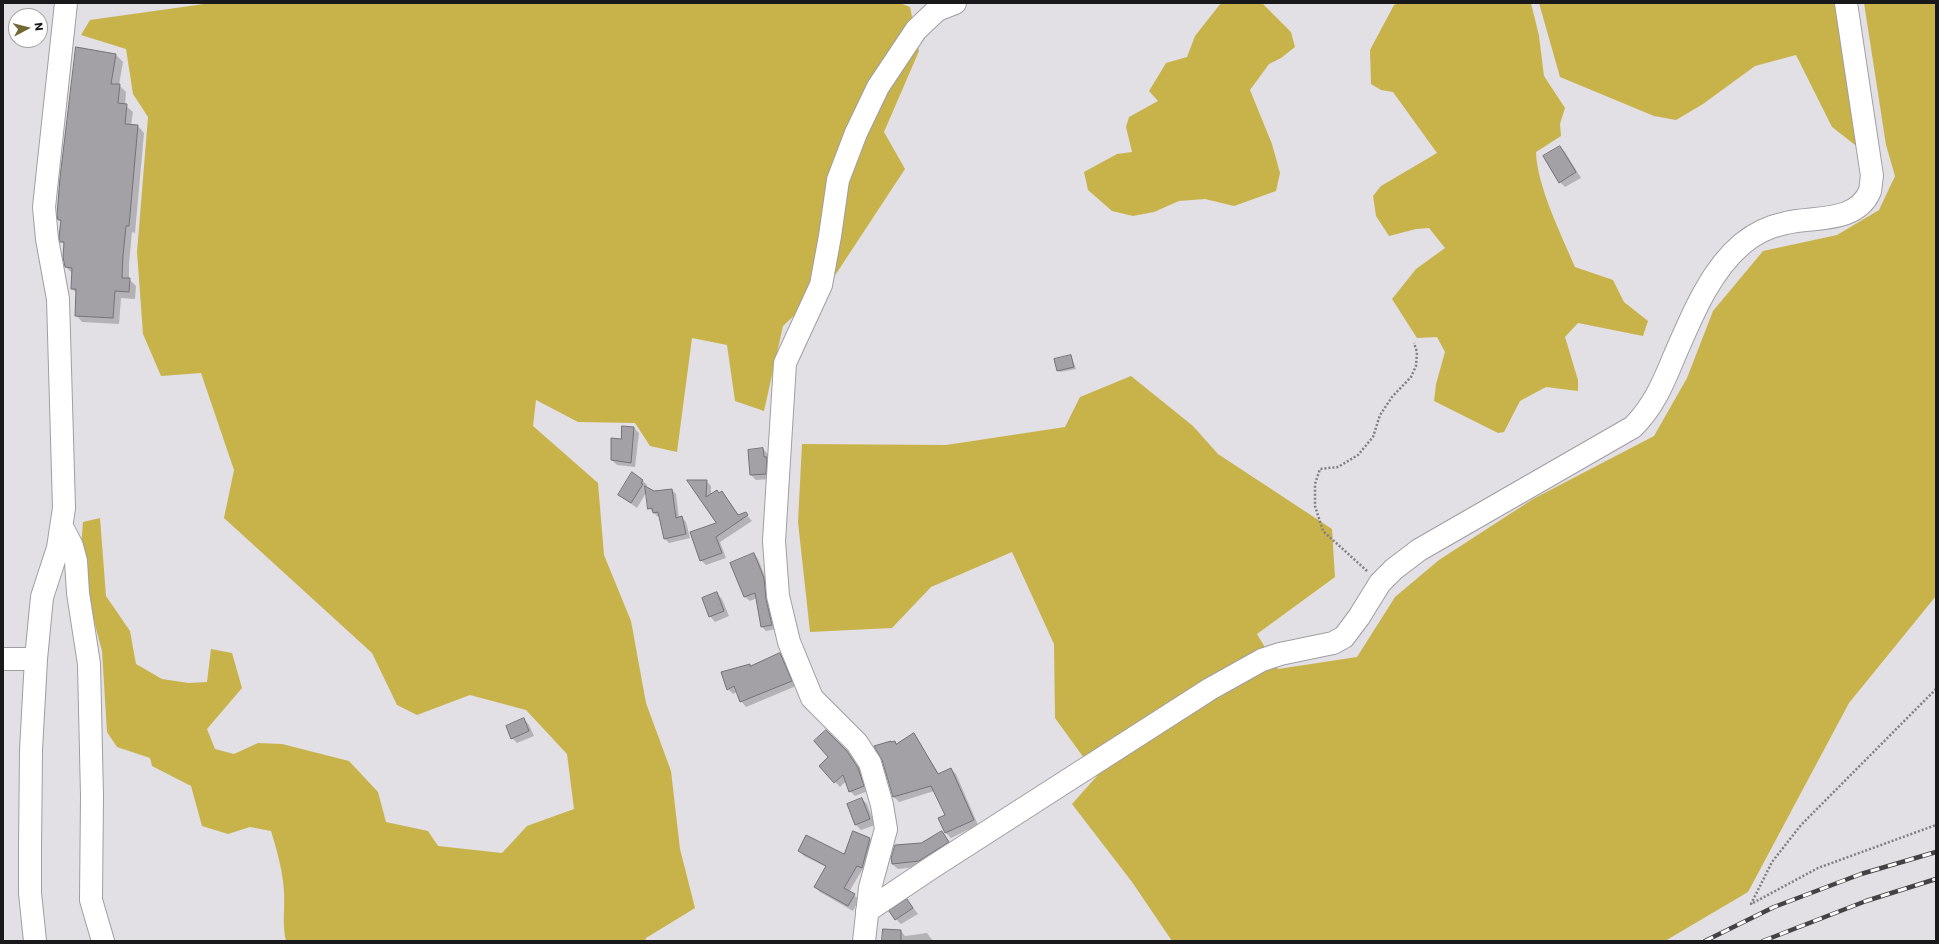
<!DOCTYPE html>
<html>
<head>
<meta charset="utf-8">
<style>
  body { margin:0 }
  #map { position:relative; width:1939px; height:944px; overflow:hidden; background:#e2dfe5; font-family:Poppins,sans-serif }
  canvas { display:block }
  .frame { position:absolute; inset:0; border:4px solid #19181a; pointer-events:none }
  .north { position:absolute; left:8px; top:8px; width:40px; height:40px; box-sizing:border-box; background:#fff; border:1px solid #a3a3a3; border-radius:50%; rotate:83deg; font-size:11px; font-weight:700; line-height:16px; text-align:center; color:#19181a }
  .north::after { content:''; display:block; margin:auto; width:14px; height:18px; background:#726834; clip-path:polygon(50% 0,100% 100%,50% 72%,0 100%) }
</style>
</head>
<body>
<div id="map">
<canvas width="1939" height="944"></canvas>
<div class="frame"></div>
<div class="north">N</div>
</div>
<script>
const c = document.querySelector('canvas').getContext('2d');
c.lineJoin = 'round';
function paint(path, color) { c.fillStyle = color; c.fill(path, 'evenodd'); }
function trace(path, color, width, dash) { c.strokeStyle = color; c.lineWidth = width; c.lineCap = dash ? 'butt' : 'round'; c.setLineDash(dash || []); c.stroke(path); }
paint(new Path2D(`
  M211 3H900L910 7 919 51 884 132 905 169 832 280 783 326 764 411 735 401 727 345 692 338 677 452 650 446 635 423 578 422 536 400 533 426 598 483 604 555 631 621 646 703 671 771 680 849 695 908 646 938 645 941H286C282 925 285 908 284 892 283 871 277 851 271 831L250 827 228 834 202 826 191 786 152 766 150 758 117 747 107 732 102 651 89 602 81 547 83 522 100 518 106 596 130 631 136 664 162 679 189 683 207 682 211 649 232 653 242 688 207 729 215 749 234 754 258 743 282 744 349 761 378 792 386 822 428 831 438 846 502 853 527 826 574 809 567 754 526 710 470 695 417 715 397 705 372 653 224 518 234 470 201 373 161 376 143 334 137 252 148 117 133 94 126 49 81 35 90 20Z
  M1221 3 1263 4 1291 32 1295 47 1281 58 1269 64 1250 90 1272 144 1280 173 1276 191 1234 206 1205 199 1179 201 1154 212 1133 216 1112 211 1088 190 1084 172 1117 154 1132 152 1126 127 1129 117 1158 101 1149 91 1166 63 1187 57 1195 36Z
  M1398 3H1531L1539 36 1544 76 1565 108 1560 124 1561 136 1536 152C1537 186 1561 234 1575 267L1613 280 1624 302 1648 321 1643 336 1578 323 1565 337 1578 380V391L1546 387 1520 401 1504 432 1498 433 1434 401 1436 384 1445 352 1437 337 1417 338 1392 299 1416 269 1445 248 1429 228 1416 229 1389 236 1376 216 1373 196 1381 186 1437 153 1393 92 1381 90 1371 84 1370 50 1394 5Z
  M1539 3H1835L1859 148 1832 127 1796 55 1755 66 1703 104 1676 120 1654 116 1560 77Z
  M1864 3H1936V596L1849 703 1748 892 1665 941H1172L1132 882 1072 804 1097 776 1055 718 1054 644 1012 552 931 587 892 628 810 632 798 522 802 444 946 445 1065 427 1080 397 1131 376 1193 426 1218 454 1332 529 1335 577 1257 634 1278 669 1357 657 1395 597 1439 560 1533 499 1654 436 1687 378 1713 311 1763 251 1837 235 1879 210 1895 176 1886 145Z`), '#c8b34b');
paint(new Path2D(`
  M77 48 116 55 123 62 119 85 126 92 125 105 133 112 131 126H138L144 133 135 233 132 232 129 264V279L136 286 135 299 121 298 119 324 82 322 76 315 77 293 72 289 73 274 66 267 65 245 61 241 62 222 59 219 58 215 67 120H68Z
  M1560 147 1565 152 1581 178 1565 187 1560 182Z
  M1071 356 1076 369 1060 372 1058 370Z
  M623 427 634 428 639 433 635 467 617 465 612 460 622 440Z
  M763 449 768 454 770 479 756 480 751 475Z
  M642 480 647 485 646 487 654 492 672 490 676 494 679 518 682 517 686 522 690 538 669 543 665 539 660 516 658 517 649 508 647 491 637 508 619 495Z
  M689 481H706L711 486V495L722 492 739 515 745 513 752 521 720 542 726 558 706 565 701 560 717 523Z
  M754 554 758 559 768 584 776 629 766 631 762 627 757 598 750 601 745 597 732 563Z
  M717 593 722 599 729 616 715 622 710 616Z
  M780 654 785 659 796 686 746 707 741 701 737 692 733 694 728 689 749 665 751 667Z
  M524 719 529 725 534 736 517 743 512 738Z
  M826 731 852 757 863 774 868 791 855 796 850 791 846 781 840 787 820 766 829 757Z
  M914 735 918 740 939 774 951 769 956 774 978 825 951 838 946 833 939 819 946 815 934 791 899 802 894 797 892 743 895 742 897 745Z
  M862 799 867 804 875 825 861 830 856 825 848 804Z
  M854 832 870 839 875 844 867 872 862 870 849 892 859 899 853 911 820 892 815 887 826 867 804 856 799 851 844 856Z
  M942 832 953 847 924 866 898 869 892 864Z
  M907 900 918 914 901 924 896 919Z
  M901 931 905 936 927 933 933 941H882Z`), '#0003');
const building = new Path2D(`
  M76 47 116 54 111 84H120L118 103 127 104 125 124 138 125 129 226H126L123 256 122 278H130L129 292 115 291 113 318 75 316 76 289H71L72 268 65 267 63 257 64 242H60L59 237 61 220H58L57 215 60 178Z
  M1560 146 1576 172 1559 183 1543 156Z
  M1071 355 1074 367 1057 371 1054 359Z
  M622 426 634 427 631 463 611 460V438L621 439Z
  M763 448 764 457H767L766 474 750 475 748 450Z
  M632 472 643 480 641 483 643 484 631 503 618 495Z
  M687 480H707L706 497 717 490 719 493 722 491 738 515 746 512 748 515 716 537 722 553 700 561 690 532 716 523Z
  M645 486 654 491 672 489 676 518 682 516 686 534 664 539 658 512 653 513 652 508 648 509Z
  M754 553 764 578 766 599 772 625 761 627 755 593 744 597 730 563Z
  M717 592 724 611 709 617 702 598Z
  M780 653 792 681 740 702 734 686 727 690 721 672 750 664V666Z
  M524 718 529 731 511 739 506 726Z
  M826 730 847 751 858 768 864 786 849 792 843 775 834 783 819 766 828 757 814 741Z
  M914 733 938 774 951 768 974 820 945 833 938 818 945 815 931 786 893 797 882 760 874 746 891 741V742L895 741 896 744Z
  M862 798 870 819 855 825 847 804Z
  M853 831 870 838 862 868 857 866 844 888 855 894 848 906 814 887 826 866 798 851 806 835 844 854Z
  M942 831 949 842 919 861 892 864 891 858 895 845 921 843Z
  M907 899 913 908 895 920 889 911Z
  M883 929 901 930V941H882Z`);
paint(building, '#a3a0a6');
trace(building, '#747177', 1);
const minor = new Path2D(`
  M63 529 72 546 76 561 78 593 89 664 92 796 91 900 103 941
  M3 659H36
  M867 911 931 868 1210 689 1262 660 1280 654 1333 643 1344 637 1359 617 1380 583 1394 569 1419 550 1633 427C1653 407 1663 384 1674 357 1691 318 1709 272 1742 244 1754 234 1771 226 1786 223 1813 216 1856 224 1870 191 1871 186 1871 180 1872 176L1846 3
  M35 941 30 893V848L31 750 36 659 42 597 58 548 64 508 58 299 47 239 44 207 66 3
  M864 941 870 888 886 829 882 805 870 763 857 743 812 698 789 642 778 596 774 541 785 363 821 285 830 236 838 180 856 133 878 87 916 30 937 10 955 3`);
trace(minor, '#a09da3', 24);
trace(new Path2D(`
  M1367 571 1323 531 1315 506V484L1320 469 1338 467 1358 455 1373 437 1380 415 1392 397 1411 377 1416 366 1417 352 1414 343
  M1936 689 1801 825 1772 862 1751 904 1818 868 1936 825`), '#807e82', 2.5, [2, 2]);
trace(minor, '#fff', 22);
const rail = new Path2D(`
  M1705 941 1774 907 1861 874 1936 852
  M1763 941 1866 901 1936 879`);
trace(rail, '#444245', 4.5);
trace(rail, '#fff', 3, [9]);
</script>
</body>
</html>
